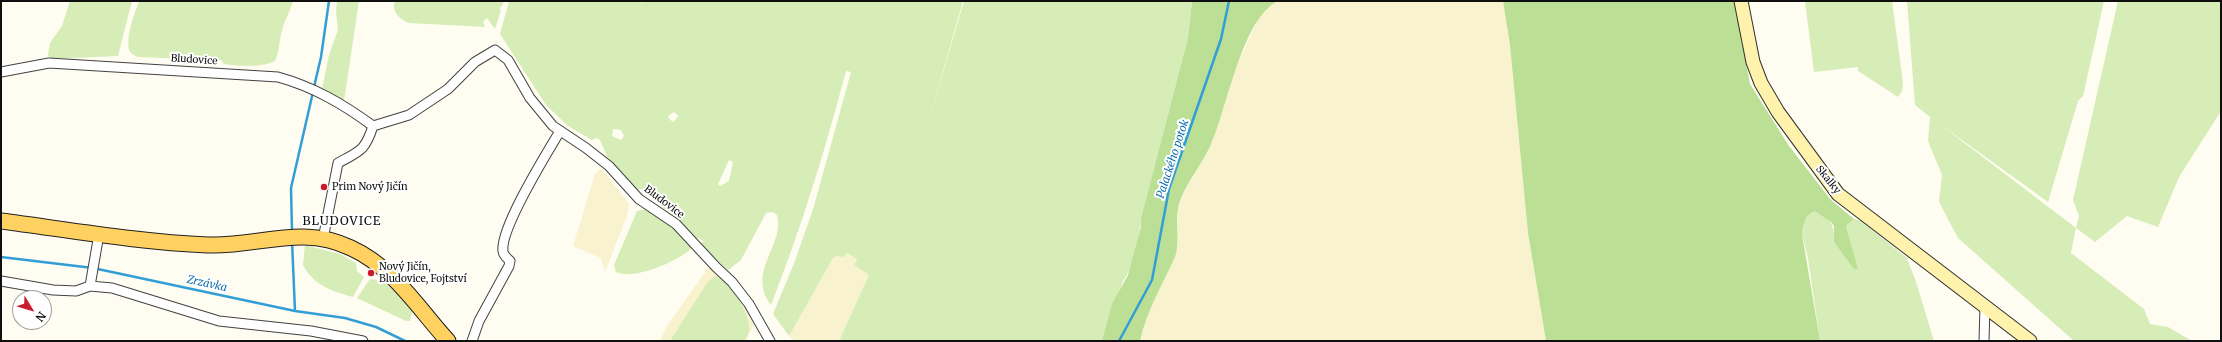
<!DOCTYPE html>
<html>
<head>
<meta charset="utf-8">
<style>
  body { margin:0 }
  #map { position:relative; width:2222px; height:342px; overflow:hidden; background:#fffcf1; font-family:Merriweather,serif }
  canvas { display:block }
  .frame { position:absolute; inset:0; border:2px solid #0f0f0f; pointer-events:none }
  .north { position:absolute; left:12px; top:290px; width:40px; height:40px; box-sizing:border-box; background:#fff; border:1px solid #9f9f9f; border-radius:50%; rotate:128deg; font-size:11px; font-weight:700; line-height:16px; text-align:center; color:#0f0f0f }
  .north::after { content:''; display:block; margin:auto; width:14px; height:18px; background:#cb1b2c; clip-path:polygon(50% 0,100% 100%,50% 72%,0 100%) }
</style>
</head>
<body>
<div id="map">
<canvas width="2222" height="342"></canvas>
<div class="frame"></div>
<div class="north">N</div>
</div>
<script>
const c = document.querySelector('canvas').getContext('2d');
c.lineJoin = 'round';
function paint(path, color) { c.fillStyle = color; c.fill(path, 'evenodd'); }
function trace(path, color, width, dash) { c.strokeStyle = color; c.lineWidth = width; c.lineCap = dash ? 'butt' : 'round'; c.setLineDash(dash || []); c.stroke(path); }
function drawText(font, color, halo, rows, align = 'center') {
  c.font = font + ' Merriweather,serif'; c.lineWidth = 4; c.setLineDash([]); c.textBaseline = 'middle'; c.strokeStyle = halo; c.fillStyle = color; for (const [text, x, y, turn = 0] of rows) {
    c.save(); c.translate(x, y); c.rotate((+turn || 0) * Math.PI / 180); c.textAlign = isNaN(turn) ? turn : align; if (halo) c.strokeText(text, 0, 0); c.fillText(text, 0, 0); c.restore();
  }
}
paint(new Path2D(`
  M1278 1H1503L1510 45 1528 233 1546 341H1140L1151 304 1175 255 1178 209 1182 197 1211 144 1233 74 1258 20 1266 9Z
  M601 168 629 204 627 216 605 272 601 258 573 246 595 174Z
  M847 253 857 259 854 265 869 275 839 341H793L789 336 833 258Z
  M710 265 738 293 756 322 745 341H660L667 326Z`), '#f8f2ce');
paint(new Path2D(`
  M70 1H132L118 56 51 59 48 55 50 43 62 26Z
  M139 1H293C290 11 286 18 283 27 279 39 280 50 275 61 261 68 239 66 224 64L221 60 137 57 131 53C123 43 135 12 139 1Z
  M337 1H359L344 101 322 89 329 55 338 30 336 11Z
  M395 1H504L502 6 499 8 501 10 495 29 487 18 483 22 485 27 409 23C400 19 391 12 395 1Z
  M509 1H639L641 3 643 1H963L925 134 964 1H1192L1188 38 1141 218C1141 234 1133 269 1123 281L1102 341H839L869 275 854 265 857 259 847 253 844 257 837 256 833 258 789 336 773 314 795 261 814 206 851 72 846 71C825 151 801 228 771 305 746 271 785 246 777 215L773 212 766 213 741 260 728 270 700 244 703 242 701 239 696 238 643 189 633 190 608 159 600 140 597 138 592 140 568 126 546 105 500 34ZM674 112 678 116 674 122 670 120 668 116ZM613 129 621 130 624 136 621 140 612 136ZM729 160 733 162 729 181 720 186 718 184Z
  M1805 1H1892L1903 83 1902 91 1898 97 1858 71V67L1814 72Z
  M1907 1H2104L2083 96 2078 101 2048 202 1937 122 2076 228 2079 216 2073 200 2118 1H2221V111L2179 177 2158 227 2127 216 2095 242 2076 228 2071 253 2144 309 2150 324 2168 327 2192 341H2074L1958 238 1939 202 1942 175 1928 141 1930 117 1915 105Z
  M646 209 666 222 693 247C681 260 634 281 616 272L614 265 637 211Z
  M1815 211C1830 216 1835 226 1834 242L1857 269 1846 226 1854 219 1861 221 1907 258 1916 282 1934 341H1820L1808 258 1802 234 1804 222 1810 212Z
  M305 245 340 254 356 263 357 271 364 277 353 297C332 291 314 286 303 265Z
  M715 276C730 282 750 313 749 329 749 333 747 337 745 341H670L707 283Z
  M370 279 378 280 380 284 383 281 398 295 412 312 410 321H406L357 298Z`), '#d6edb7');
paint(new Path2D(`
  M1192 1H1278C1242 18 1227 109 1211 144 1203 163 1181 190 1178 209 1175 223 1180 243 1175 257 1162 286 1147 309 1140 341H1102L1112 304 1128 275 1141 227V218L1188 38Z
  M1503 1H1734L1750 84 1789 146 1831 200 1854 219 1846 226 1858 269H1854L1834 242V226L1831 222 1815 211C1805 214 1803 225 1802 234L1820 341H1546L1528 233 1510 45Z`), '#badf95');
trace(new Path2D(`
  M314 87 321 57 329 1
  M292 232 291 188 313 92
  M292 241 295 311
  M1 257 93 268 295 311 345 318 376 327 405 341
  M1119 341 1152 280 1169 189 1221 39 1229 1`), '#329ed8', 2.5);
const street = new Path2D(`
  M1 72 49 63 278 77C314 87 343 104 373 126
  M373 126 409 115 448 89 475 62 495 50 508 60 530 98 553 126 586 148 609 166 639 199 676 224 716 267 732 282 749 304 770 341
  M323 239 338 163C360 151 365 151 373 126
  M1 281 53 290 76 291 90 286 112 288 219 321 311 331 363 341
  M90 286 99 234
  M472 341 479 321 509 266 510 261C507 258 503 255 503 251 500 228 547 153 560 131
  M1984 341 1985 306`);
const secondary = new Path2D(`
  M1741 1 1753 62 1761 83 1778 112 1838 194 2030 341`);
const primary = new Path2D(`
  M1 221C70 230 139 242 208 245 259 247 301 224 351 248 393 267 418 308 448 341`);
trace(street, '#424242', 11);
trace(secondary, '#313131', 15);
trace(primary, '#202020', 17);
trace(street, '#fff', 9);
trace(secondary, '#fff2ac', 13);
trace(primary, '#ffd161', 15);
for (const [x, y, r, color] of [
  [324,187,4,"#cb1b2c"],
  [371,273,4,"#cb1b2c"]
]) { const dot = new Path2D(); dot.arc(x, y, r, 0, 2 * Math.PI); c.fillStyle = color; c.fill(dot); trace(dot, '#fff', 1.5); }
drawText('10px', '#0f0f0f', '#fff', [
  ["Bludovice",194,60,4],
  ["Skalky",1828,180,51],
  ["Bludovice",664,202,37]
]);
drawText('10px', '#0f0f0f', '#fff', [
  ["Prim Nový Jičín",332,187],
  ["Nový Jičín,",379,267],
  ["Bludovice, Fojtství",379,279]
], 'left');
drawText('italic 11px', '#0d6eac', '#fff', [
  ["Palackého potok",1173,159,-72],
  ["Zrzávka",207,284,12]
]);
c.letterSpacing = '1px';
drawText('12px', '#0f0f0f', '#fff', [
  ["BLUDOVICE",342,222]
]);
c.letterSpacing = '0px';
</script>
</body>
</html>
